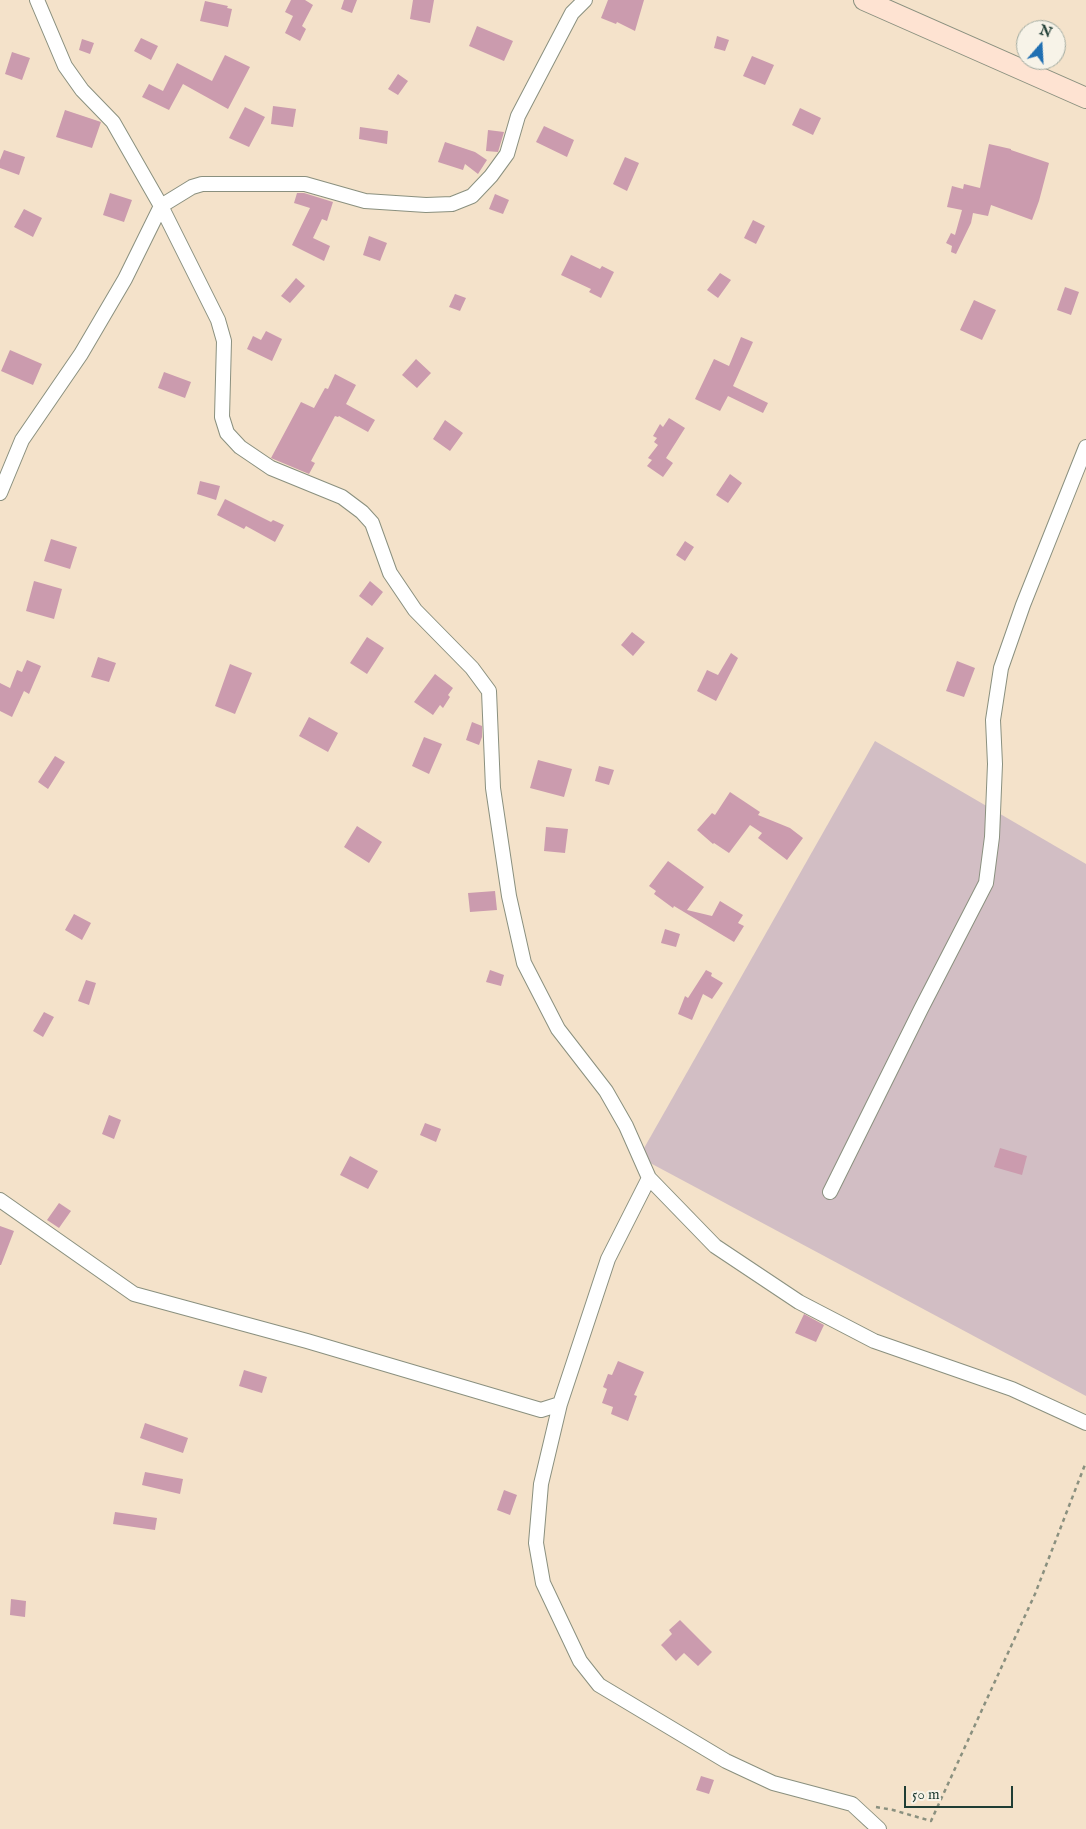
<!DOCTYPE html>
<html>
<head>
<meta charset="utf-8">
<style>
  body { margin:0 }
  #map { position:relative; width:1086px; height:1829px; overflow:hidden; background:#f4e2ca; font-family:"IM FELL English",serif }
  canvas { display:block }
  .north { position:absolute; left:1016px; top:20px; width:50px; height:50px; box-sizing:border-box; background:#f7f3e8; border:1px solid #a1aaa0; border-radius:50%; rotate:19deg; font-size:14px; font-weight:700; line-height:20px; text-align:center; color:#1f3d34 }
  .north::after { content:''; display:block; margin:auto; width:18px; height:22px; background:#1f6fb2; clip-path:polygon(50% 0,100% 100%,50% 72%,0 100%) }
  .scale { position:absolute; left:904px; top:1786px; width:109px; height:22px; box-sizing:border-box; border:2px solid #1f3d34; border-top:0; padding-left:6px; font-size:15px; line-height:18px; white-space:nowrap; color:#1f3d34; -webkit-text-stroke:4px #f7f3e8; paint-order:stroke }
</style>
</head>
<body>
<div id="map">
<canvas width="1086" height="1829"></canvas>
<div class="north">N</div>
<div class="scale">50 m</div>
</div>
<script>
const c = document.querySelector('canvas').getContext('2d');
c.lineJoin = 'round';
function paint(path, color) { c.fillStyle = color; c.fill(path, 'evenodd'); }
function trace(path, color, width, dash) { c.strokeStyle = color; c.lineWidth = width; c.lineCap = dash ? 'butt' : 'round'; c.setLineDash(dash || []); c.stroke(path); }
paint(new Path2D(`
  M875 741 1086 864V1396L639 1157Z`), '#d2bec4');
paint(new Path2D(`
  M291 0H305L313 5 302 26 306 29 300 41 285 33 293 16 285 12Z
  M344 0H357L352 13 341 9Z
  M413 0H434L430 23 410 19Z
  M608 0H644L635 31 617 22 616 24 601 18Z
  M205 1 228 6 227 8 232 9 228 27 200 21Z
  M477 26 513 41 504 61 469 46Z
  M717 36 729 40 725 51 714 48Z
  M141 38 158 46 151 60 134 51Z
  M82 39 94 43 90 54 79 50Z
  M12 52 30 58 22 80 5 74Z
  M225 55 250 67 228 109 183 84 169 110 142 97 149 84 163 91 177 63 212 81Z
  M752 56 774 65 765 85 743 76Z
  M398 74 408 81 398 95 388 89Z
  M273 106 296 109 293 127 271 124Z
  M245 107 265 117 249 147 229 138Z
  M800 108 821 118 813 135 792 125Z
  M65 110 101 122 92 148 56 137Z
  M544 126 574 140 567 157 536 142Z
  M360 127 388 131 387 144 359 139Z
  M488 130 504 132 498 152 486 151Z
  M445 142 475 152 487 160 478 174 465 164 463 170 438 162Z
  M989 144 1011 149V150L1049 163 1039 201 1032 220 991 205 988 216 973 213 971 223 956 254 951 252 952 246 946 243 951 233 955 235 962 210 947 207 952 186 963 189 964 184 980 188Z
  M4 150 25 157 19 175 0 168V160Z
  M625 157 639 163 627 191 613 184Z
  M110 193 132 200 124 222 103 215Z
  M297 193H304L333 202 327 221 322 219 313 238 330 246 324 261 292 245 310 208 294 203Z
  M495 194 509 200 503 214 489 209Z
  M24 209 42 218 33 237 14 227Z
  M753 220 765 226 756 244 744 238Z
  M369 236 387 243 380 261 363 255Z
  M571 255 600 269 602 266 614 272 601 298 589 292 591 289 561 275Z
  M720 273 731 280 718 298 707 290Z
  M296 278 305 286 290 303 281 296Z
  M1065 287 1079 292 1071 315 1057 310Z
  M455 294 466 298 460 311 449 307Z
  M974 300 996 310 982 340 960 330Z
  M266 331 282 339 272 361 247 349 253 336 261 340Z
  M741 337 753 342 733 386 768 403 763 413 728 396 720 411 695 399 714 359 729 366Z
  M10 350 42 364 33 385 1 371Z
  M416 359 431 373 417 388 402 375Z
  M164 372 191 382 185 398 158 388Z
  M335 374 356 385 346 404 375 420 368 432 339 416 338 417 335 416 311 461 315 463 309 474 271 458 301 402 314 408 325 388 328 389Z
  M669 418 685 428 666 458 673 463 663 477 647 466 652 460 648 458 658 445 654 442 657 438 653 436 660 424 663 427Z
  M445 420 463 433 450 451 433 439Z
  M730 474 742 483 728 503 716 495Z
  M200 481 220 486 216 500 197 494Z
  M225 499 271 522 273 520 284 525 275 542 246 526 244 529 217 515Z
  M51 539 77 547 70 569 44 561Z
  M685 541 694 547 685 561 676 555Z
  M34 581 62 589 54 619 26 611Z
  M370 581 383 592 372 606 359 596Z
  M632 632 645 642 633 656 621 645Z
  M367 637 384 648 367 674 350 663Z
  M731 653 738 658 716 701 697 691 707 670 718 675Z
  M98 657 116 663 109 682 91 677Z
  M27 660 41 666 29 694 24 691 12 717 0 711V683L10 688 17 670 22 672Z
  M957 661 975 668 964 697 946 691Z
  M230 664 252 673 235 714 215 706Z
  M435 674 453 688 448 695 450 697 443 708 440 705 433 715 414 702Z
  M309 717 338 733 328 752 299 736Z
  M472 722 482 726V737L479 745 466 740Z
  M424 737 442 744 429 774 412 766Z
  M55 756 65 762 48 789 38 782Z
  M538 760 572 769 564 797 530 788Z
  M599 766 614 770 609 785 595 781Z
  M730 792 760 812 758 815 790 828 803 838 787 860 758 838 762 833 750 825 729 853 714 843 713 844 697 830 712 813 715 815Z
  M357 826 382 842 369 863 344 847Z
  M546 827 568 829 565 853 544 851Z
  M668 861 704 887 687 910 712 916 720 901 743 915 738 923 744 926 734 942 674 906 673 908 654 894 656 891 649 886Z
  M495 891 497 910 470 912 468 893Z
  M74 914 91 923 82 940 65 930Z
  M665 929 680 934 676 947 661 943Z
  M490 970 504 975 501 986 486 982Z
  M706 970 712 973 711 976 723 983 712 999 703 994 692 1020 678 1014 685 996 688 998Z
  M86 980 96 983 89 1005 78 1001Z
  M44 1012 54 1017 43 1037 33 1031Z
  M109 1115 121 1120 114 1139 102 1134Z
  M425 1123 441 1129 436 1142 420 1135Z
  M1000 1148 1027 1156 1022 1175 994 1167Z
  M350 1156 378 1171 368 1189 340 1175Z
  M59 1203 71 1211 59 1228 47 1220Z
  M0 1226 14 1231 1 1265H0Z
  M804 1314 824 1325 816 1342 795 1333Z
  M618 1361 644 1372 634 1395 637 1396 628 1421 611 1414 613 1407 602 1403 607 1389 603 1387 608 1374 612 1375Z
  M244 1370 267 1377 262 1393 239 1386Z
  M145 1423 188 1438 183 1453 140 1438Z
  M145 1472 183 1479 180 1494 142 1485Z
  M504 1490 517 1495 510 1515 497 1510Z
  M115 1512 157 1518 155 1530 113 1524Z
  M11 1599 26 1601 25 1617 10 1615Z
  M680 1620 712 1652 698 1666 684 1653 676 1661 661 1645 672 1634 669 1630Z
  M701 1776 714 1780 709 1794 696 1790Z`), '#cb9bae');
const street = new Path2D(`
  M37 0 65 66 82 90 113 122 161 206 218 320 224 341 222 417 227 433 240 447 271 468 342 497 362 512 372 523 390 573 415 610 472 668 489 691 493 788 509 896 524 963 558 1029 606 1091 626 1126 649 1178 715 1246 799 1302 874 1341 1012 1389 1086 1423
  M0 493 22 440 81 354 125 279 161 206 192 187 202 184H305L365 201 426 205 452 204 472 196 491 176 507 154 518 116 572 13 585 0
  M830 1192 921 1009 986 883 992 837 995 764 993 720 1001 668 1023 605 1086 447
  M0 1200 134 1294 307 1341 541 1410 560 1404 608 1259 649 1178
  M560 1404 541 1484 536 1543 543 1583 580 1661 599 1685 726 1761 773 1783 852 1804 879 1829`);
const secondary = new Path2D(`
  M864 0 1086 98`);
trace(street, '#8a907f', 16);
trace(secondary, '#8a907f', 22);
trace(new Path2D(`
  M876 1807 893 1810 931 1821 1035 1594 1086 1462`), '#8a907f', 2.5, [4, 4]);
trace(street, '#fff', 14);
trace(secondary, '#fee3d2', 20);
</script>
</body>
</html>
